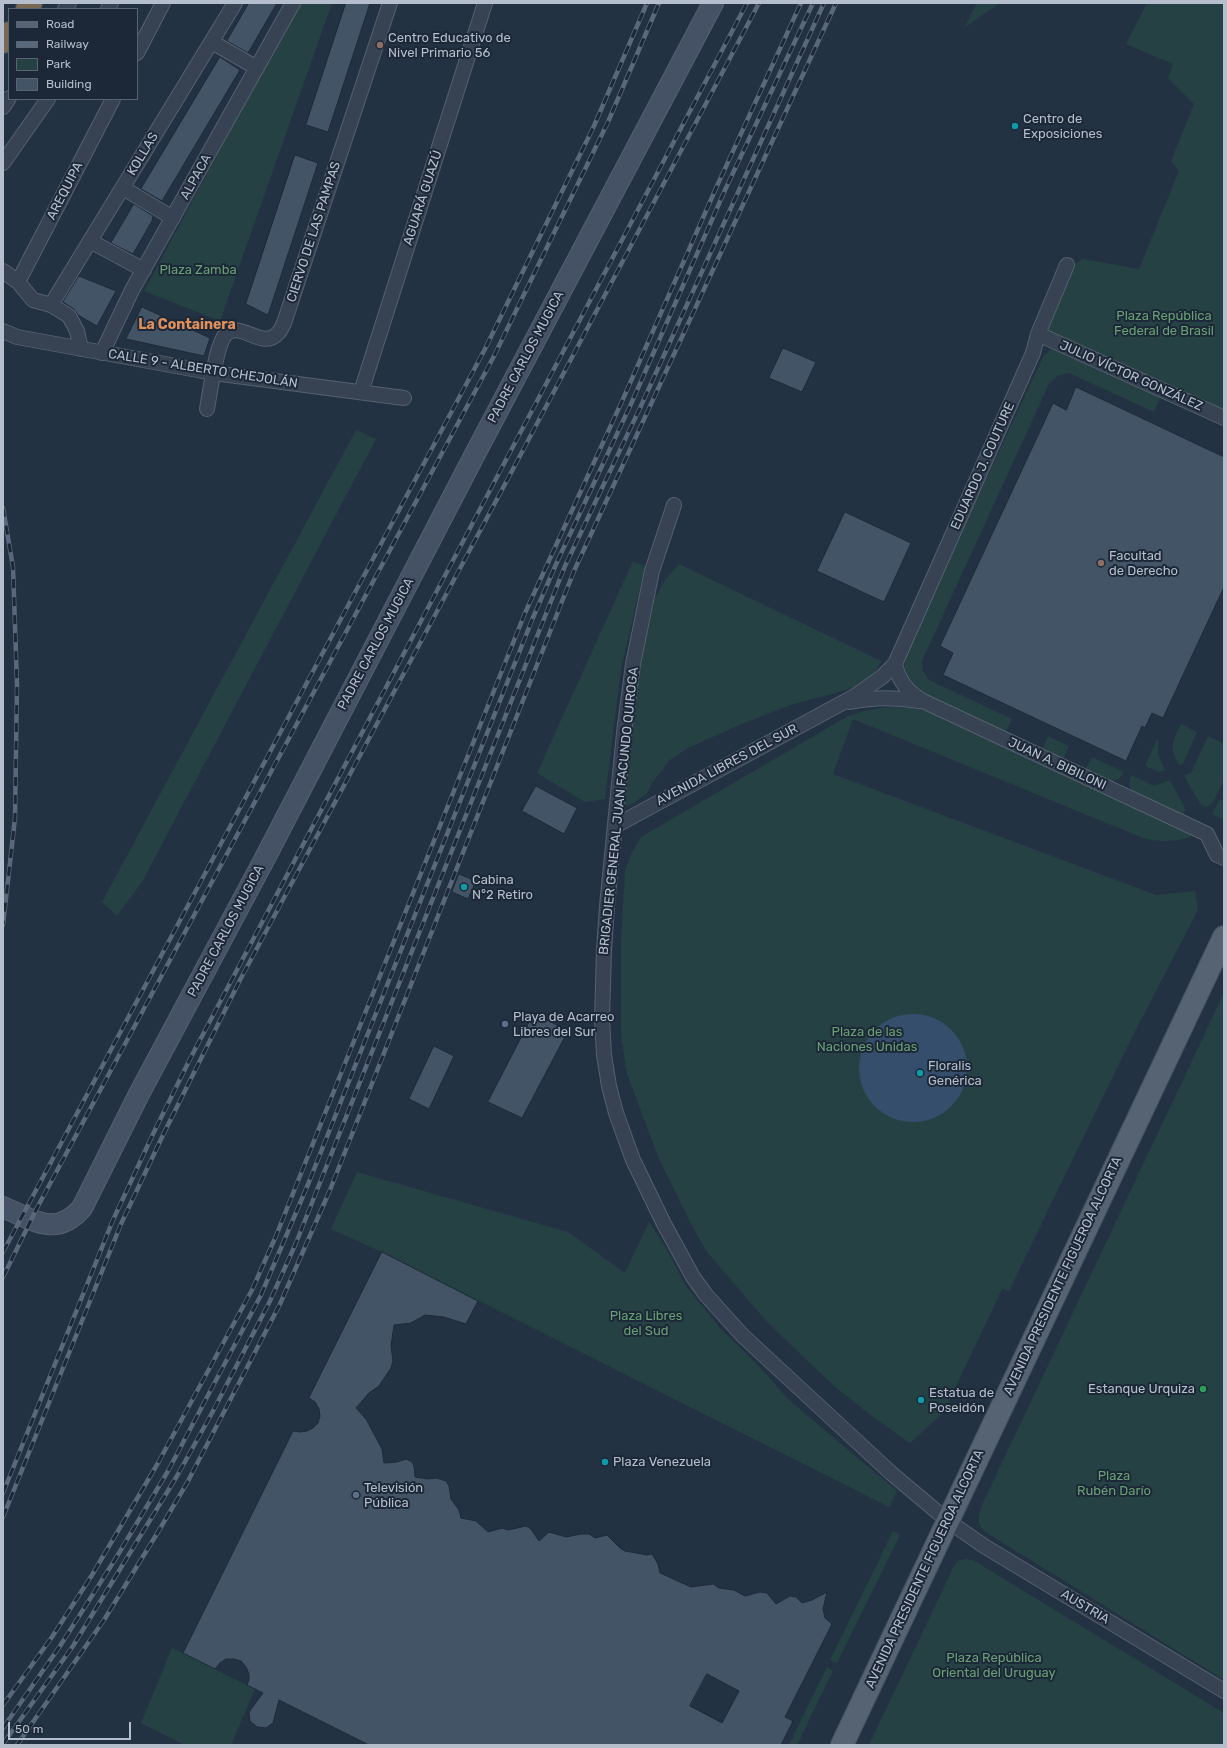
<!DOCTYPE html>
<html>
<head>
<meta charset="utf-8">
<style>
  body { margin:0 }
  #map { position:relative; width:1227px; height:1748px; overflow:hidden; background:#233243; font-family:Rubik,sans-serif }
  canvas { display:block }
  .frame { position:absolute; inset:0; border:4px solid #b4becc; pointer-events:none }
  .legend { position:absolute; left:8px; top:8px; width:130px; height:92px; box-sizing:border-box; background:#1c2837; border:1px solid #596473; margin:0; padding:5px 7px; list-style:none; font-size:12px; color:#b4becc }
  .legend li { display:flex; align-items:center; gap:8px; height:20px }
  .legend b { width:20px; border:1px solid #596473 }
  .scale { position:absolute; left:8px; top:1722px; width:123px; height:18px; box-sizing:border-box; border:2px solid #b4becc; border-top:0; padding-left:5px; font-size:12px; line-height:14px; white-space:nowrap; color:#b4becc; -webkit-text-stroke:3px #1c2837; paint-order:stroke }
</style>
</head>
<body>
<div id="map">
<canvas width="1227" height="1748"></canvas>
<div class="frame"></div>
<ul class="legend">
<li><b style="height:5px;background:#556372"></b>Road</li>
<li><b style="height:5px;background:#59687a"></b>Railway</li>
<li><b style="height:11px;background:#254144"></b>Park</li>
<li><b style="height:11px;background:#445467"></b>Building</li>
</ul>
<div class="scale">50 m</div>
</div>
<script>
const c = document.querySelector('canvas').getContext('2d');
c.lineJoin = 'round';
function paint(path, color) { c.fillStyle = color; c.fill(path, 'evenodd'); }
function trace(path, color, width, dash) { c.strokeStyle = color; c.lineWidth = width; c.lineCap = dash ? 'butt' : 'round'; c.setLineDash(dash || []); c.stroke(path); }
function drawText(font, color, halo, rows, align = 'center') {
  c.font = font + ' Rubik,sans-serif'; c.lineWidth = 4; c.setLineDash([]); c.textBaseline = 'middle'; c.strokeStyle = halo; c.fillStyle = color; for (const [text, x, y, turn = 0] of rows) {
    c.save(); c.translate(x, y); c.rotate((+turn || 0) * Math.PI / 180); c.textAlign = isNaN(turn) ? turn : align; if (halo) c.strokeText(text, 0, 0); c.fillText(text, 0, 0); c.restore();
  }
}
paint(new Path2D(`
  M299 3H332L220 321 144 291Z
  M977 3H1000L964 28Z
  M1147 3H1224V418L1045 335 1072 266 1083 259 1139 269 1179 171 1171 161 1194 104 1168 78 1173 64 1126 44Z
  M1057 348 1161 396 1154 412 1069 373 1057 376 1049 384 922 661 923 671 929 680 1012 719 1004 735 925 698 906 677 904 668 907 650 1043 357 1051 349Z
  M356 430 376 439 142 882 117 916 102 902Z
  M633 561 645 566 621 669 605 799 585 802 537 773Z
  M679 564 881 661 873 676 861 686 790 705 737 726 688 748 670 760 652 783 647 793 634 803 620 809 637 666 647 612 665 580Z
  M888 707 911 708 931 711 1192 832 1191 837C1174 842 1160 842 1143 838L853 719 833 774 1156 895 1195 891 1198 910 1129 1043 1009 1291 1002 1289 944 1412 910 1443 873 1417 834 1386 767 1322 707 1252 692 1226 659 1159 627 1074 621 1035V941L625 871 631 854 641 837 848 716 864 711Z
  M1181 724 1197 732 1183 764 1179 765C1169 746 1172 743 1181 724Z
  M1048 736 1069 746 1062 762 1041 752Z
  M1208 736 1224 744V780L1212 804 1206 807 1200 804 1184 775 1191 773Z
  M1158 737V754L1165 770 1159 772 1145 766Z
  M1092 757 1124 772 1119 779 1109 782 1084 772Z
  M1131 775 1154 786 1170 780 1185 808 1184 815 1181 816 1132 792 1129 785Z
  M1220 799 1224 801V815L1222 819 1212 814Z
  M1224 993V1680L987 1533C976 1526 978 1516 982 1505Z
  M357 1172 568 1232 625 1273 649 1222 666 1248 686 1286 720 1328 757 1364 789 1400 897 1491 889 1507 382 1252 331 1229Z
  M893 1531 900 1535 837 1663 830 1660Z
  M965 1559 973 1560 1224 1713V1745H869L954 1566 958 1561Z
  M172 1648 255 1689 231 1745H185L141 1723Z
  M827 1667 833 1671 797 1745H789Z`), '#254144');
paint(new Path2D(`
  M859 1068a54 54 0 1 1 108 0a54 54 0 1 1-108 0Z`), '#344e6b');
const building = new Path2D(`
  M249 3H277L248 53 227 41Z
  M346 3H370L328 132 306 125Z
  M220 57 240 70 162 201 141 189Z
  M295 155 318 163 268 315 246 304Z
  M134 204 153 216 152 219H153L133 254 111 243Z
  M79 276 116 291 97 326 78 315 74 309 63 302Z
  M142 307 210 338 204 356 126 339Z
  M783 348 816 362 802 392 769 378Z
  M1076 387 1224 457V587L1163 718 1152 713 1145 728 1142 726 1126 761 943 675 953 653 940 646 1053 403 1066 410Z
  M845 512 911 543 884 602 817 571Z
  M536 786 577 808 564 834 522 811Z
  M459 874 476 881 468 899 452 892Z
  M534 1013 568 1031 522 1118 488 1102Z
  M434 1046 454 1056 429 1109 409 1099Z
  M382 1252 478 1301 466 1324 444 1317 425 1315 411 1323 394 1325 391 1346 393 1361 391 1368 379 1386 369 1393 356 1408 366 1419 382 1449 384 1463 397 1462 406 1459 412 1462 414 1466 415 1477 428 1479 436 1478 446 1481 449 1486 451 1499 459 1510 461 1518 476 1521 488 1532 502 1528 508 1530 526 1526 531 1529 539 1541 549 1532 566 1537 581 1534H589L595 1538 607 1535 620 1548 625 1551 647 1555 652 1554 658 1564 660 1573 691 1587 713 1584 719 1588 734 1590 745 1596 760 1592 767 1593 776 1604 790 1596 796 1597 802 1603 812 1600 827 1592 823 1609 825 1618 832 1624 785 1717 793 1721 781 1745H369L279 1700 273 1723 266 1728 257 1727 250 1721 249 1712 263 1693 247 1685 249 1680V1674L246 1667 241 1661 234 1659H226L220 1663 215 1669 183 1653 293 1431 300 1432 307 1431 313 1428 318 1423 320 1416 319 1409 315 1402 309 1398ZM707 1674 739 1691 722 1723 690 1706Z`);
paint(building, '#445467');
trace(building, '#1e2a39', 1);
const street = new Path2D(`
  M65 9 69 3
  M108 9 111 3
  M212 42 257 68
  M137 53 163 3
  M3 107 9 98
  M3 163 48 99
  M123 188 173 218
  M90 241 144 270
  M3 271 18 282 33 300 51 305 69 316 77 331 81 349
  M18 282 113 99
  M51 305 235 3
  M3 331 17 337 214 373 404 398
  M1038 334 1224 418
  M102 353 132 290 293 3
  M361 392 485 3
  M207 409C210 393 216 344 226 334 240 320 263 351 278 333 281 331 282 326 284 323L390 3
  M674 505 652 571 633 664 624 733 607 906 604 950 602 1019 604 1055 609 1086 616 1113 633 1160 664 1224 693 1277 706 1295 742 1335 891 1473 948 1521 984 1546 1224 1691
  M895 664C899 682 908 692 923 701L1207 834 1217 855 1224 858
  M850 702C873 697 895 697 919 701
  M615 826 855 696 882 677 895 664 1033 353 1038 334 1067 265`);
const secondary = new Path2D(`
  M3 1207C33 1220 56 1238 82 1208L139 1094 264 860 475 454 713 3`);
const primary = new Path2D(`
  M842 1745 1224 937`);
const highway = new Path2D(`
  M27 9 31 3
  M3 42 9 33`);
trace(street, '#55616f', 16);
trace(secondary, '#55616f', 22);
trace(primary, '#444f5e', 24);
trace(highway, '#424e5c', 24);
trace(street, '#374352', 14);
trace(secondary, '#455266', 20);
trace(primary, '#556372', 22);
trace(highway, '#796953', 22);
const rail = new Path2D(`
  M3 508 13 567 17 685 15 818 3 925
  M3 1252 485 349 594 126 647 3
  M3 1277 37 1208 493 358 608 122 659 3
  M3 1493 113 1220 153 1134 191 1057 747 3
  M3 1517 121 1224 163 1135 240 980 512 471 759 3
  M3 1705 52 1637 92 1575 158 1463 252 1290 276 1236 525 613 623 399 717 186 801 3
  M3 1728 60 1646 116 1558 168 1471 261 1295 309 1182 532 620 557 562 631 404 725 190 813 3
  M3 1744 73 1646 177 1476 212 1413 270 1301 296 1243 565 566 640 408 824 3
  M17 1745 104 1620 158 1532 187 1483 280 1304 330 1190 574 571 836 3`);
trace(rail, '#59687a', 4.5);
trace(rail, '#1c2837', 3, [9]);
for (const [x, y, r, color] of [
  [380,45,4,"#8d6e63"],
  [1015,126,4,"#0f9aa8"],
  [1101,563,4,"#8d6e63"],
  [464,887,4,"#0f9aa8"],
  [505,1024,4,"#5c6f8a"],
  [920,1073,4,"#0f9aa8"],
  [1203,1389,4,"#2e9e5b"],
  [921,1400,4,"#0f9aa8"],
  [605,1462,4,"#0f9aa8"],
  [356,1495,4,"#5c6f8a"]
]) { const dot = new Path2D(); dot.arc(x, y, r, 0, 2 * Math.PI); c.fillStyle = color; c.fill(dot); trace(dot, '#1c2837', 1.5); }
drawText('13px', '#b4becc', '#1c2837', [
  ["Centro Educativo de",388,38],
  ["Nivel Primario 56",388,53],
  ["Centro de",1023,119],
  ["Exposiciones",1023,134],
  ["Facultad",1109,556],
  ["de Derecho",1109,571],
  ["Cabina",472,880],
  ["N°2 Retiro",472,895],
  ["Playa de Acarreo",513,1017],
  ["Libres del Sur",513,1032],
  ["Floralis",928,1066],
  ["Genérica",928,1081],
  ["Estanque Urquiza",1195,1389,"right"],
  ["Estatua de",929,1393],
  ["Poseidón",929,1408],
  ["Plaza Venezuela",613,1462],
  ["Televisión",364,1488],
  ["Pública",364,1503]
], 'left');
drawText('13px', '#b4becc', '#1c2837', [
  ["KOLLAS",143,154,-59],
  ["ALPACA",196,177,-61],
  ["AREQUIPA",65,191,-63],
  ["AGUARÁ GUAZÚ",423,198,-72],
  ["CIERVO DE LAS PAMPAS",314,232,-72],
  ["PADRE CARLOS MUGICA",526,357,-62],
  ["CALLE 9 - ALBERTO CHEJOLÁN",203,369,9],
  ["JULIO VÍCTOR GONZÁLEZ",1131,376,24],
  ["EDUARDO J. COUTURE",983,466,-66],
  ["PADRE CARLOS MUGICA",376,644,-62],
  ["JUAN A. BIBILONI",1057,764,25],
  ["AVENIDA LIBRES DEL SUR",727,765,-28],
  ["BRIGADIER GENERAL JUAN FACUNDO QUIROGA",619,811,-84],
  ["PADRE CARLOS MUGICA",226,931,-62],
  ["AVENIDA PRESIDENTE FIGUEROA ALCORTA",1063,1276,-65],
  ["AVENIDA PRESIDENTE FIGUEROA ALCORTA",925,1569,-65],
  ["AUSTRIA",1085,1607,31]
]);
drawText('13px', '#68a073', '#1c2837', [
  ["Plaza Zamba",198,270],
  ["Plaza República",1164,316],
  ["Federal de Brasil",1164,331],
  ["Plaza de las",867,1032],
  ["Naciones Unidas",867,1047],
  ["Plaza Libres",646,1316],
  ["del Sud",646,1331],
  ["Plaza",1114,1476],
  ["Rubén Darío",1114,1491],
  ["Plaza República",994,1658],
  ["Oriental del Uruguay",994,1673]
]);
drawText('bold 14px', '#e1905b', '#1c2837', [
  ["La Containera",187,325]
]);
</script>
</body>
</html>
